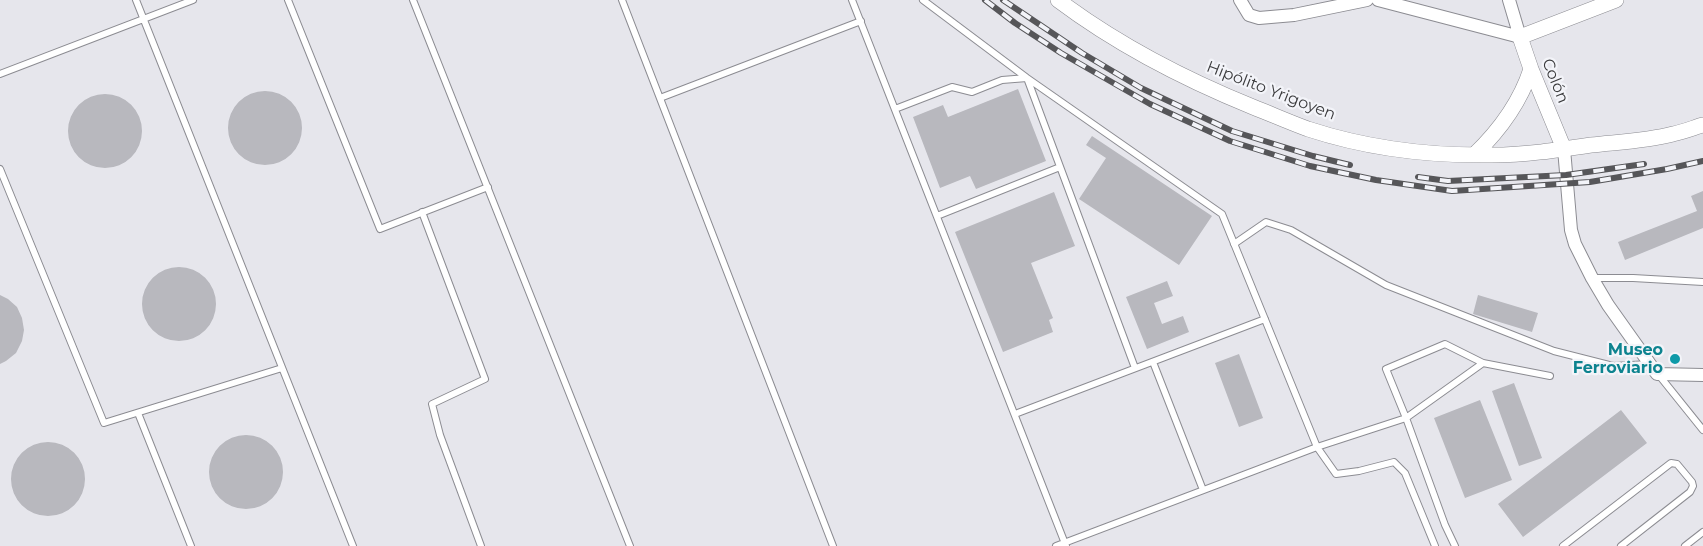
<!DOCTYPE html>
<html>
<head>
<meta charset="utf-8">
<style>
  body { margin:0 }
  canvas { display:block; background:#e6e6ec }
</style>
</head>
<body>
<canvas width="1703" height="546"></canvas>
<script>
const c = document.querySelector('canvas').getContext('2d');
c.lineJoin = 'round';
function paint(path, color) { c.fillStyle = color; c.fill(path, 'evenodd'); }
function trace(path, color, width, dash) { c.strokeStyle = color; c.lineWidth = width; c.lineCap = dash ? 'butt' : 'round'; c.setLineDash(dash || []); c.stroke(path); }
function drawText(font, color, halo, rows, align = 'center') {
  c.font = font + ' Montserrat,sans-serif'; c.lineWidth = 4.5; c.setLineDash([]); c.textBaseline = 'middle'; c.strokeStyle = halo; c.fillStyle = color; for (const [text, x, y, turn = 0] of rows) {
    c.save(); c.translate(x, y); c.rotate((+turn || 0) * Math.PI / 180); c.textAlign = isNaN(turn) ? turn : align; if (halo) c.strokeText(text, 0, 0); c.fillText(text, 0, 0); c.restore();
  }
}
paint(new Path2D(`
  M1018 89 1046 161 976 189 970 176 940 188 913 117 943 105 948 117Z
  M228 128a37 37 0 1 1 74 0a37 37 0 1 1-74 0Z
  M68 131a37 37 0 1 1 74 0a37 37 0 1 1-74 0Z
  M1092 136 1212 216 1179 265 1079 199 1106 158 1086 145Z
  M1703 191V228L1625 260 1618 242 1697 211 1691 196Z
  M1054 192 1075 246 1031 263 1053 318 1049 320 1053 332 1003 352 955 232Z
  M142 304a37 37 0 1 1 74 0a37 37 0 1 1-74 0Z
  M1167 281 1173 296 1154 303 1162 324 1183 316 1189 332 1147 349 1126 297Z
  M0 295 8 299 17 307 22 318 24 330 22 341 16 353 6 361 0 364Z
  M1478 295 1538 313 1532 332 1473 314Z
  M1239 354 1263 418 1239 427 1215 363Z
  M1514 383 1542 458 1519 466 1492 391Z
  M1480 400 1512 480 1465 498 1434 418Z
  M1621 410 1647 443 1523 537 1498 504Z
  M209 472a37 37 0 1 1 74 0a37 37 0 1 1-74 0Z
  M11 479a37 37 0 1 1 74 0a37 37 0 1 1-74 0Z`), '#b8b8be');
const service = new Path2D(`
  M136 0 353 546
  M288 0 380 229 488 187
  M413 0 630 546
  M622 0 833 546
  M852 0 1066 546
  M923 0 1027 78 1222 214 1317 447 1336 474 1359 471 1394 462 1405 473 1435 546
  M0 74 193 0
  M660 98 861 21
  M895 109 952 87 972 92 1002 80 1027 78 1135 368
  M0 169 104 423 282 368
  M422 212 485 379 432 404 440 435 481 546
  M937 216 1060 167
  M1234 244 1266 222 1291 230 1386 285 1554 351 1613 366 1649 364
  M1593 278H1633L1703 282
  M1153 362 1203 490
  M1483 363 1406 418 1386 369 1445 344 1483 363 1550 376
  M1658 374 1703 430
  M138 413 191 546
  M1015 414 1265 319
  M1056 546 1317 447 1406 418 1445 525 1455 546
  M1563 546 1671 463 1677 464 1692 482 1693 486 1690 492 1621 546
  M1685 546 1703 532`);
const minor = new Path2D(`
  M1240 0 1249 15 1259 18 1294 15 1367 0
  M1378 0 1520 37
  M1509 0 1520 37
  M1564 149 1571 230 1575 244 1592 278 1608 305 1657 374 1703 375`);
const tertiary = new Path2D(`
  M1058 0C1118 45 1184 79 1253 107 1271 114 1289 122 1308 129 1366 148 1431 156 1492 155 1525 155 1558 150 1591 145 1618 142 1647 141 1673 134 1683 132 1693 128 1703 125
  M1564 149 1531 69 1520 37 1616 0
  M1474 155C1499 131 1520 103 1531 69`);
trace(service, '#8c8c92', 8);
trace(minor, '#8c8c92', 14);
trace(tertiary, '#8c8c92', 16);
trace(service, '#fff', 6);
trace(minor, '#fff', 12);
trace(tertiary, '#fff', 15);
const rail = new Path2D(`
  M985 0 1015 23 1061 53 1150 104 1230 141 1310 166 1376 180 1452 191 1590 182 1667 169 1703 161
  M1003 0 1082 53 1141 88 1232 131 1313 156 1350 165
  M1418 177 1448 181 1566 175 1644 164`);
trace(rail, '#565659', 6);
trace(rail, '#f3f4f9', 4, [11]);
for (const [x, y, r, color] of [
  [1675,359,6,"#0f9aa8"]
]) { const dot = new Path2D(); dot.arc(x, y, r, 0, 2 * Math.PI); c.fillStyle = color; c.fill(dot); trace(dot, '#f3f4f9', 2); }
drawText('16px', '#3a3a3c', '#f3f4f9', [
  ["Colón",1555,81,68],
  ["Hipólito Yrigoyen",1271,91,21]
]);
drawText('bold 16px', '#0d838f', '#f3f4f9', [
  ["Museo",1663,350],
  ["Ferroviario",1663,368]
], 'right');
</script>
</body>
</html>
